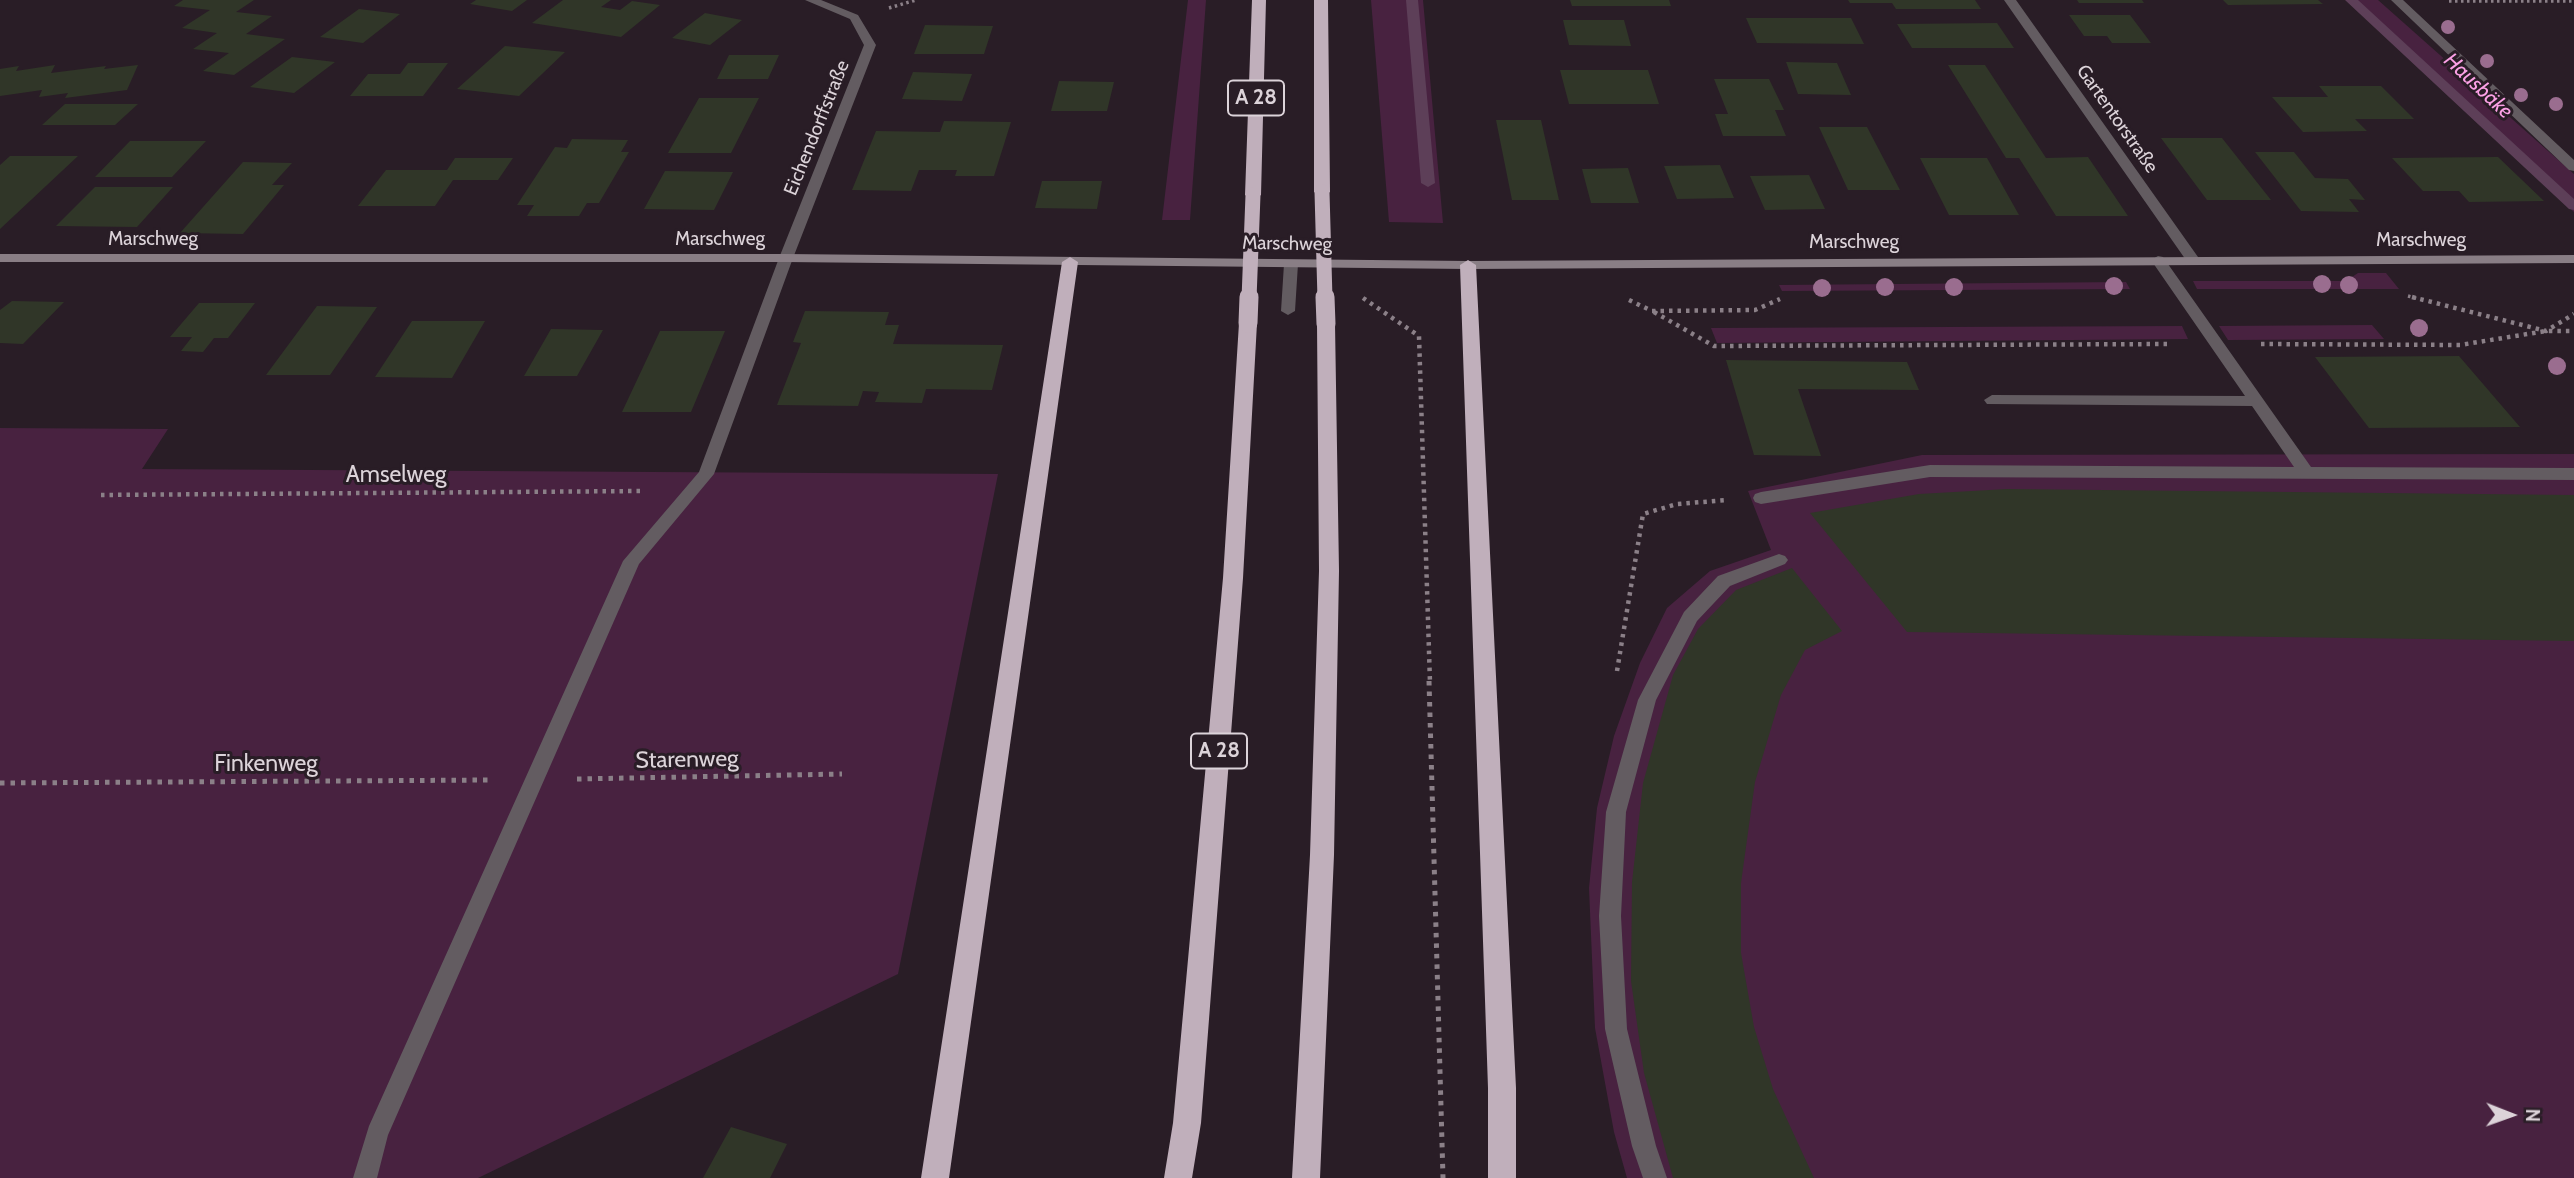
<!DOCTYPE html>
<html>
<head>
<meta charset="utf-8">
<style>
  body { margin:0 }
  #map { position:relative; width:2574px; height:1178px; overflow:hidden; background:#291d26; font-family:Cabin,sans-serif }
  canvas { display:block }
  .north { position:absolute; left:2476px; top:1080px; width:70px; height:70px; -webkit-text-stroke:5px #291d26; paint-order:stroke; rotate:91deg; font-size:19px; font-weight:700; line-height:28px; text-align:center; color:#dcd3d9 }
  .north::after { content:''; display:block; margin:auto; width:24px; height:32px; background:#dcd3d9; clip-path:polygon(50% 0,100% 100%,50% 72%,0 100%) }
</style>
</head>
<body>
<div id="map">
<canvas width="2574" height="1178"></canvas>
<div class="north">N</div>
</div>
<script>
const c = document.querySelector('canvas').getContext('2d');
c.lineJoin = 'round';
function paint(path, color) { c.fillStyle = color; c.fill(path, 'evenodd'); }
function trace(path, color, width, dash) { c.strokeStyle = color; c.lineWidth = width; c.lineCap = dash ? 'butt' : 'round'; c.setLineDash(dash || []); c.stroke(path); }
function drawText(font, color, halo, rows, align = 'center') {
  c.font = font + ' Cabin,sans-serif'; c.lineWidth = 6; c.setLineDash([]); c.textBaseline = 'middle'; c.strokeStyle = halo; c.fillStyle = color; for (const [text, x, y, turn = 0] of rows) {
    c.save(); c.translate(x, y); c.rotate((+turn || 0) * Math.PI / 180); c.textAlign = isNaN(turn) ? turn : align; if (halo) c.strokeText(text, 0, 0); c.fillText(text, 0, 0); c.restore();
  }
}
paint(new Path2D(`
  M1188 0H1206L1190 220H1162Z
  M1371 0H1423L1443 223 1389 222Z
  M2348 0H2378L2574 174V212Z
  M2358 273H2386L2399 289H2197L2193 281H2346Z
  M2126 282 2130 289 1782 291 1779 285Z
  M2372 325 2384 339 2228 340 2219 326Z
  M2182 326 2188 339 1717 343 1711 328Z
  M0 428 168 429 142 469 998 474 898 974 478 1178H0Z
  M2574 454V1178H1627L1614 1132 1595 1028 1589 888 1597 808 1614 736 1640 663 1667 608 1710 571 1771 550 1748 491 1922 455Z`), '#482240');
paint(new Path2D(`
  M1406 0H1418L1435 183 1428 187 1421 183Z
  M2345 0H2358L2574 199V210L2569 209Z`), '#5d3f58');
paint(new Path2D(`
  M183 0H254L236 12 272 16 246 34 285 39 234 75 203 71 229 53 193 49 217 33 182 28 210 10 174 6Z
  M476 0H527L512 11 470 4Z
  M563 0H611L601 7 620 10 632 1 660 5 621 37 532 23Z
  M1570 0H1669L1671 6H1572Z
  M1848 0H1975L1981 9H1896L1892 3H1850Z
  M2077 0H2142L2144 3H2079Z
  M2223 0H2318L2323 4 2228 5Z
  M359 9 400 14 363 43 320 37Z
  M705 13 742 20 710 45 672 38Z
  M2069 15H2130L2151 43H2112L2107 36H2084Z
  M1746 18H1851L1864 44 1757 43Z
  M1563 20H1624L1631 46 1569 45Z
  M1997 23 2014 48H1912L1897 24Z
  M925 25 993 26 984 54H914Z
  M505 46 565 52 519 96 457 89Z
  M729 55H779L768 79H717Z
  M292 57 335 62 294 93 250 87Z
  M1786 62 1837 63 1851 95 1798 94Z
  M408 63H448L423 96H350L368 74H400Z
  M55 65 51 73 106 66 104 69 138 65 127 90 65 98 68 93 39 97 42 90 0 96V69L19 66 16 71Z
  M1948 65H1985L2046 158 2088 157 2128 216H2056L2019 158H2006Z
  M1560 70H1648L1659 104H1569Z
  M913 72 972 74 962 101 902 99Z
  M1714 79H1769L1784 110H1775L1786 136H1723L1715 114H1728Z
  M1059 81 1114 82 1107 111H1051Z
  M2319 86H2381L2414 119H2355L2367 131 2303 132 2272 97H2328Z
  M699 98H759L731 153H668Z
  M65 104H138L115 125H42Z
  M1496 120H1541L1559 200H1512Z
  M944 121 1011 122 994 176H955L957 170H919L911 191 852 190 876 131 940 132Z
  M1819 127H1867L1900 190H1848Z
  M2161 138H2222L2271 200H2207Z
  M572 139 628 140 621 152H629L599 203H587L579 216H527L534 205H517L555 147 567 148Z
  M130 141H206L172 177H95Z
  M2255 152H2294L2315 178 2348 179 2365 200 2349 199 2359 212 2301 211Z
  M10 156H78L0 229V165Z
  M2498 157 2544 201 2469 202 2459 191H2423L2392 158Z
  M455 158H513L498 180H453L435 206H358L386 170H447Z
  M1920 158H1987L2019 215H1949Z
  M243 162 292 163 272 185H284L243 234 180 233Z
  M1720 165 1734 198 1677 199 1664 166Z
  M1628 168 1639 203H1591L1582 169Z
  M665 171 733 172 714 210 644 209Z
  M1809 175 1825 209 1765 210 1750 176Z
  M1042 181H1102L1097 209 1035 208Z
  M95 187H173L137 227 56 226Z
  M12 301 64 302 23 344 0 343V310Z
  M199 303H255L228 338H214L203 352 181 351 192 337H170Z
  M317 306 377 307 330 375H266Z
  M805 311 889 312 885 325H899L893 344 1003 345 992 390 926 389 922 403 875 402 879 392 863 391 858 406 777 405 801 343 793 342Z
  M412 321H485L452 378 375 377Z
  M551 329 603 330 577 376H524Z
  M660 331H725L691 412H622Z
  M2459 356 2520 427 2369 428 2315 357Z
  M1726 360 1907 362 1919 390 1798 389 1821 456 1754 455Z
  M2007 489 2574 495V641L1907 632 1810 513 1919 494Z
  M1792 568 1842 631 1805 650 1781 695 1755 782 1741 883V953L1754 1027 1773 1089 1814 1178H1673L1644 1073 1631 981 1632 882 1643 783 1673 675 1698 629 1736 590Z
  M731 1127 787 1144 770 1178H703Z`), '#303628');
trace(new Path2D(`
  M2449 1H2574
  M889 8 916 0
  M2408 296 2419 299`), '#8b8088', 3.5, [2.5, 3.5]);
trace(new Path2D(`
  M2412 297 2546 331 2574 314
  M1363 298 1419 336 1430 683
  M1629 300 1652 311 1755 310 1780 299
  M1654 312 1714 346 2172 344
  M2261 344 2460 345 2546 331H2574
  M101 495 644 491
  M1617 671 1643 514 1677 504 1728 500`), '#8b8088', 4.5, [3.5, 5]);
trace(new Path2D(`
  M1429 681 1443 1178
  M577 779 842 774
  M0 783 492 780`), '#8b8088', 5, [4.5, 6]);
paint(new Path2D(`
  M2391 0H2403L2574 160V171L2569 170Z
  M786 254 793 258 714 474 639 564 388 1135 377 1178H353L369 1126 623 561 699 472 779 258Z
  M2158 256 2163 257 2311 467 2574 468V480L1930 477 1761 504 1755 502 1753 498 1755 494 1761 492 1930 465 2294 467 2252 406 1987 404 1984 400 1992 395 2245 396 2151 260Z
  M1291 260 1298 264 1295 311 1288 315 1281 311 1284 264Z
  M1779 554 1785 556 1788 560 1785 564 1730 586 1697 621 1656 700 1626 812 1621 916 1627 1029 1656 1146 1667 1178H1643L1632 1146 1605 1029 1599 916 1606 812 1638 700 1684 612 1718 576Z`), '#635c61');
paint(new Path2D(`
  M805 0H821L858 15 876 45 793 258 786 262 779 258 864 45 850 19Z
  M2004 0H2016L2198 257V263H2188Z`), '#635c61');
paint(new Path2D(`
  M0 254H786L1468 261 2574 255V263L1468 269 786 262H0Z`), '#897e85');
paint(new Path2D(`
  M1252 0H1266L1261 195 1253 200 1245 195Z
  M1314 0H1328L1330 192 1322 197 1314 192Z
  M1070 257 1078 262 949 1178H921L1062 262Z
  M1468 260 1476 265 1516 1088V1178H1488V1088L1460 265Z
  M1248 318 1257 323 1243 578 1201 1123 1192 1178H1164L1173 1123 1223 578 1239 323Z
  M1326 319 1335 324 1339 571 1334 855 1320 1178H1292L1310 855 1319 571 1317 324Z`), '#c0afbb');
trace(new Path2D(`
  M1322 192 1325 299
  M1249 299 1253 195`), '#c0afbb', 15);
trace(new Path2D(`
  M1325 297 1326 324
  M1248 323 1249 297`), '#c0afbb', 19);
c.fillStyle = '#9a6d8f';
for (const [x, y, r] of [
  [2448,27,7],
  [2487,61,7],
  [2521,95,7],
  [2556,104,7],
  [2322,284,9],
  [2349,285,9],
  [2114,286,9],
  [1885,287,9],
  [1954,287,9],
  [1822,288,9],
  [2419,328,9],
  [2557,366,9]
]) { c.beginPath(); c.arc(x, y, r, 0, 2 * Math.PI); c.fill(); }
drawText('19px', '#dcd3d9', '#291d26', [
  ["Gartentorstraße",2117,119,55],
  ["Eichendorffstraße",817,128,-68],
  ["Marschweg",153,239],
  ["Marschweg",720,239],
  ["Marschweg",2421,240],
  ["Marschweg",1854,242],
  ["Marschweg",1287,244,1]
]);
drawText('italic 21px', '#fba0e5', '#291d26', [
  ["Hausbäke",2478,86,43]
]);
for (const [x, y, w] of [
  [1256,98,56],
  [1219,751,56]
]) { const box = new Path2D(); box.roundRect(x - w / 2, y - 17.5, w, 35, 5); c.fillStyle = '#291d26'; c.fill(box); trace(box, '#dcd3d9', 2); }
drawText('bold 21px', '#dcd3d9', null, [
  ["A 28",1256,98],
  ["A 28",1219,751]
]);
drawText('23px', '#dcd3d9', '#291d26', [
  ["Amselweg",396,475],
  ["Starenweg",687,760,-1],
  ["Finkenweg",266,764]
]);
</script>
</body>
</html>
